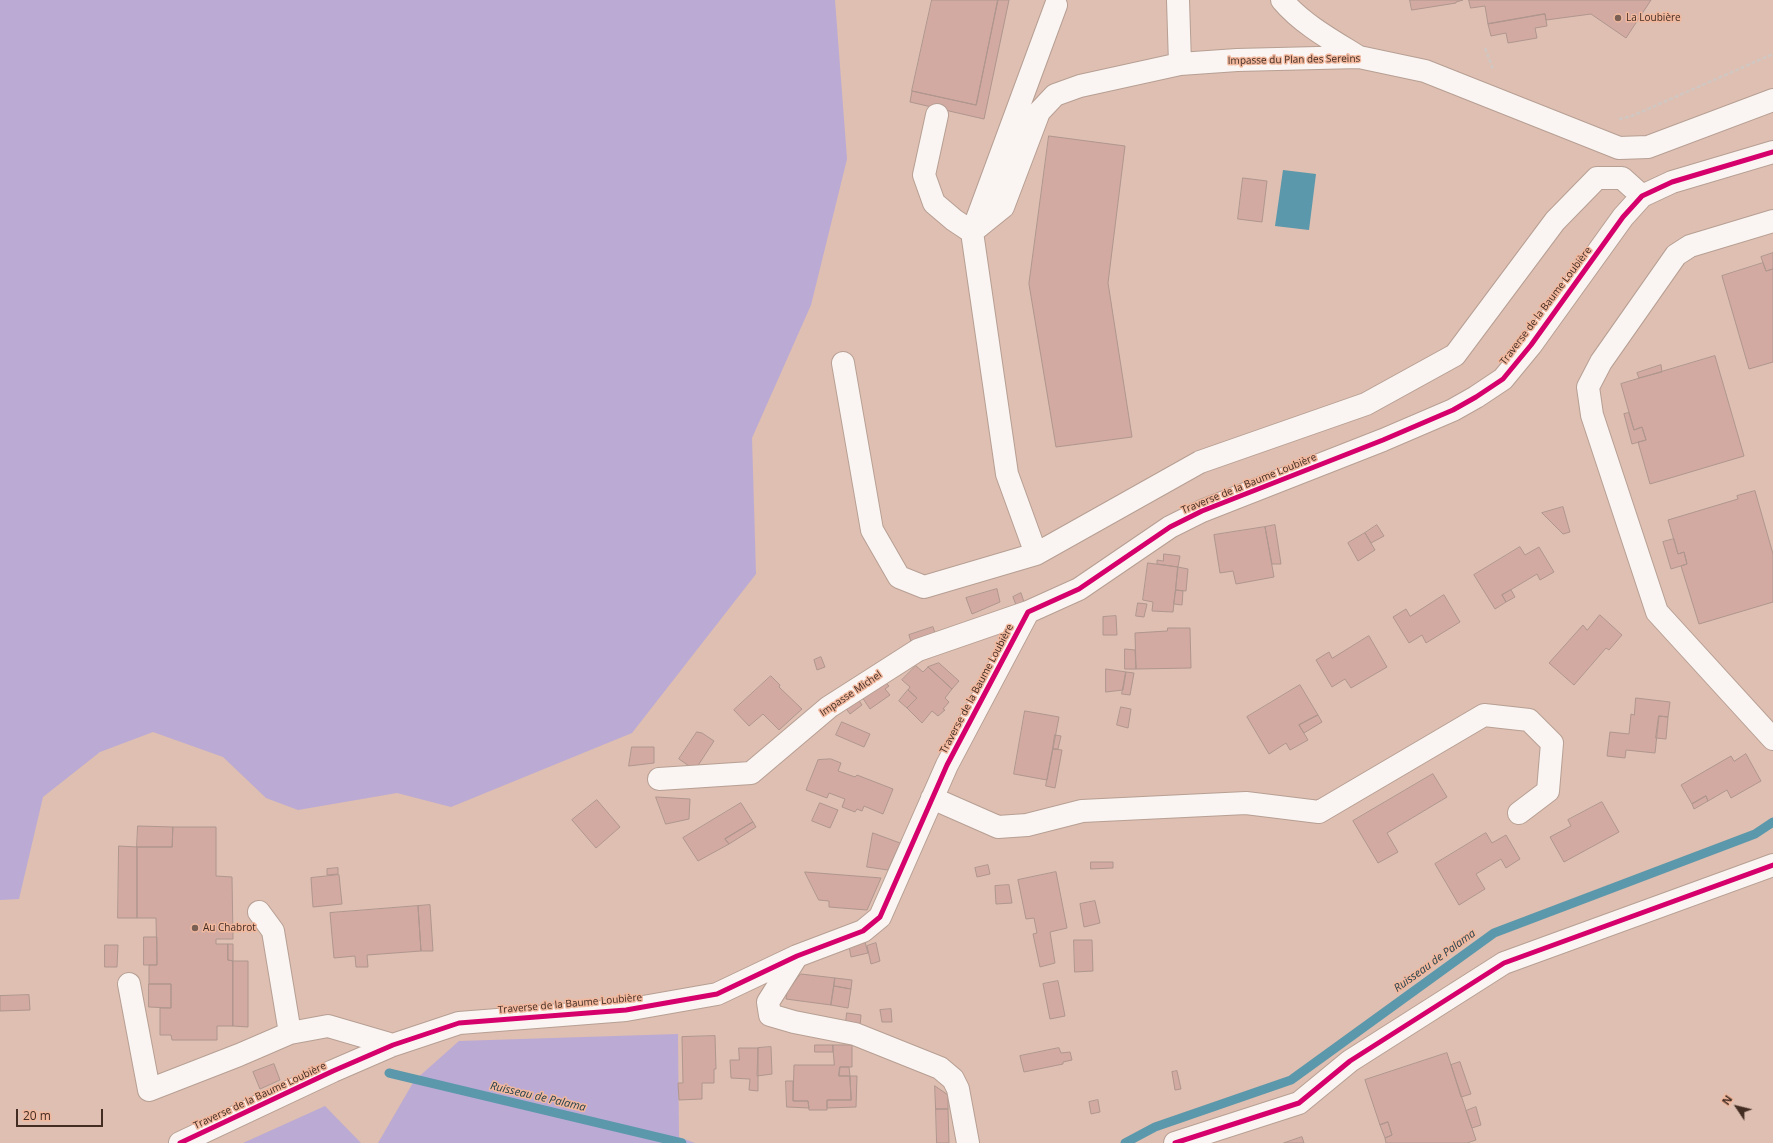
<!DOCTYPE html>
<html>
<head>
<meta charset="utf-8">
<style>
  body { margin:0 }
  #map { position:relative; width:1773px; height:1143px; overflow:hidden; background:#debfb1; font-family:"Open Sans",sans-serif }
  canvas { display:block }
  .north { position:absolute; left:1717px; top:1087px; width:40px; height:40px; -webkit-text-stroke:3px #f1b89e; paint-order:stroke; rotate:305deg; font-size:11px; font-weight:700; line-height:16px; text-align:center; color:#432c22 }
  .north::after { content:''; display:block; margin:auto; width:14px; height:18px; background:#432c22; clip-path:polygon(50% 0,100% 100%,50% 72%,0 100%) }
  .scale { position:absolute; left:16px; top:1109px; width:87px; height:18px; box-sizing:border-box; border:2px solid #432c22; border-top:0; padding-left:5px; font-size:12px; line-height:14px; white-space:nowrap; color:#432c22; -webkit-text-stroke:3px #f1b89e; paint-order:stroke }
</style>
</head>
<body>
<div id="map">
<canvas width="1773" height="1143"></canvas>
<div class="north">N</div>
<div class="scale">20 m</div>
</div>
<script>
const c = document.querySelector('canvas').getContext('2d');
c.lineJoin = 'round';
function paint(path, color) { c.fillStyle = color; c.fill(path, 'evenodd'); }
function trace(path, color, width, dash) { c.strokeStyle = color; c.lineWidth = width; c.lineCap = dash ? 'butt' : 'round'; c.setLineDash(dash || []); c.stroke(path); }
function drawText(font, color, halo, rows, align = 'center') {
  c.font = font + ' "Open Sans",sans-serif'; c.lineWidth = 3; c.setLineDash([]); c.textBaseline = 'middle'; c.strokeStyle = halo; c.fillStyle = color; for (const [text, x, y, turn = 0] of rows) {
    c.save(); c.translate(x, y); c.rotate((+turn || 0) * Math.PI / 180); c.textAlign = isNaN(turn) ? turn : align; if (halo) c.strokeText(text, 0, 0); c.fillText(text, 0, 0); c.restore();
  }
}
paint(new Path2D(`
  M0 0H835L847 159 811 305 752 438 756 574 632 733 451 807 397 793 298 810 266 798 223 757 153 732 100 752 43 797 19 899 0 900Z
  M678 1034 679 1137 695 1143H378L414 1081 459 1041Z
  M325 1106 361 1143H243Z`), '#bbaad4');
paint(new Path2D(`
  M1283 170 1316 174 1309 230 1275 226Z`), '#5b98ab');
trace(new Path2D(`
  M389 1073 682 1143
  M1125 1143 1155 1127 1291 1080 1494 933 1755 834 1773 822`), '#5b98ab', 9);
const building = new Path2D(`
  M932 0H998L976 105 912 91Z
  M998 0H1009L984 119 910 102 912 91 976 105Z
  M1410 0H1463L1456 2V3L1412 10Z
  M1469 0H1651L1626 38 1591 14 1546 20 1545 14 1488 24 1485 6 1471 8Z
  M1545 14 1547 26 1535 28 1537 38 1508 43 1506 33 1491 36 1488 24Z
  M1049 136 1125 146 1108 283 1132 437 1056 447 1029 284Z
  M1243 178 1267 181 1262 222 1238 219Z
  M1773 253V269L1766 271 1761 257Z
  M1763 263 1766 271 1773 269V362L1749 369 1722 276Z
  M1715 356 1744 456 1650 484 1638 442 1646 440 1642 427 1634 430 1621 384Z
  M1661 365 1662 372 1639 378 1637 373Z
  M1629 413 1634 430 1642 427 1646 440 1632 444 1624 414Z
  M1755 491 1773 554V602L1699 624 1681 566 1687 564 1684 552 1678 554 1668 520 1738 499 1737 496Z
  M1563 507 1570 532 1563 534 1542 513Z
  M1275 525 1281 564H1272L1265 527Z
  M1377 525 1384 536 1371 543 1365 533Z
  M1265 527 1274 577 1236 584 1233 571 1220 573 1214 535Z
  M1365 533 1375 550 1358 561 1348 543Z
  M1674 539 1678 554 1684 552 1687 564 1671 569 1663 542Z
  M1520 547 1525 555 1539 547 1554 572 1540 580 1537 574 1502 595 1506 602 1495 609 1474 575Z
  M1164 554 1180 556 1178 567 1157 564V560L1163 561Z
  M1148 563 1178 567 1173 612 1152 611 1153 602 1143 600Z
  M1178 567 1188 569 1186 591 1176 590Z
  M997 589 1000 602 972 614 966 598Z
  M1176 590 1183 591 1182 605 1174 604Z
  M1511 590 1515 597 1506 602 1502 595Z
  M1021 593 1024 602 1016 605 1013 597Z
  M1444 595 1460 622 1426 643 1422 635 1409 643 1393 617 1406 609 1410 616Z
  M1138 603 1147 604 1144 617 1136 616Z
  M1600 615 1622 635 1609 650 1606 648 1574 685 1549 663 1583 625 1587 630Z
  M1116 616 1117 635H1103V617Z
  M933 627 936 636 912 645 909 635Z
  M1168 628H1190L1191 668 1136 669 1135 633 1167 631Z
  M1369 636 1387 667 1351 688 1345 679 1332 687 1316 660 1329 652 1332 658Z
  M1125 649 1135 650 1136 669H1125Z
  M821 657 825 667 817 670 814 660Z
  M939 663 959 681 952 689 928 667Z
  M916 666 923 672 928 667 952 689 945 698 949 702 943 709 945 710 938 716 932 711 922 723 907 708 917 698 908 690 910 687 902 680Z
  M1106 669 1126 672 1123 690 1106 692Z
  M1126 672 1134 673 1130 695 1122 694Z
  M771 676 780 685 779 687 802 709 779 730 763 714 749 726 734 710Z
  M885 682 889 686 885 689 890 695 870 709 862 697Z
  M1300 685 1318 715 1299 725 1308 740 1290 750 1286 743 1269 754 1247 717Z
  M908 690 917 698 907 708 899 701Z
  M1636 698 1670 702 1668 717 1659 716 1655 753 1626 750 1625 758 1607 756 1610 732 1629 734 1631 714 1634 715Z
  M858 699 862 705 850 714 845 707Z
  M1121 707 1131 709 1128 728 1117 725Z
  M1025 711 1059 717 1047 780 1014 774Z
  M1318 715 1322 722 1304 733 1299 725Z
  M1659 716 1668 717 1666 739 1656 738Z
  M842 722 870 734 864 747 836 735Z
  M697 732 702 733 714 741 695 770 679 759Z
  M1055 735 1061 736 1058 749H1053Z
  M632 747H654V763L629 766Z
  M1053 749 1062 750 1055 788 1046 786Z
  M1746 754 1761 781 1731 798 1727 790 1708 801 1706 796 1692 804 1681 785 1731 756 1734 761Z
  M831 759 841 763 838 771 855 777 857 775 893 789 883 814 864 806 862 811 857 809 855 812 842 807 845 799 829 793 827 798 806 790 818 760Z
  M1433 774 1447 797 1387 833 1398 852 1378 863 1353 821Z
  M1706 796 1708 801 1694 809 1692 804Z
  M656 797 690 799 689 819 666 824Z
  M597 800 620 827 596 848 572 820Z
  M1602 802 1619 832 1564 862 1550 837 1571 826 1568 820Z
  M741 803 753 822 725 839 729 844 698 861 683 838Z
  M820 803 838 810 830 828 812 821Z
  M753 822 756 827 729 844 725 839Z
  M138 826 173 827 172 847H137Z
  M173 827H216V876L232 877 233 939H216V944H228V960L233 961V1026H217V1040H172L171 1035H160V1008H171V984H149V965H157L156 918H137V847H172Z
  M873 833 900 843 888 870 867 867Z
  M1486 833 1492 843 1506 835 1520 859 1506 868 1501 859 1476 874 1485 889 1459 905 1435 864Z
  M119 846 137 847V918H118Z
  M1091 862H1113V868L1091 869Z
  M988 865 990 874 977 877 975 868Z
  M338 868V874L327 875V869Z
  M805 872 881 878 867 910 829 907V901L819 900Z
  M1056 872 1067 928 1050 932 1055 963 1040 967 1033 934 1037 933 1034 918 1026 919 1018 880Z
  M339 875 342 904 313 907 311 878Z
  M1009 885 1012 903 996 904 995 886Z
  M1095 901 1100 923 1084 927 1080 904Z
  M430 905 433 951H421L418 906Z
  M418 906 421 951 367 955 368 967H356L355 956 334 958 330 913Z
  M144 937H157V965H144Z
  M1074 940H1092L1093 971 1075 972Z
  M865 942 868 953 851 957 849 946Z
  M876 943 880 961 871 964 867 946Z
  M228 944H233V961L228 960Z
  M105 945H118L117 967H105Z
  M233 961H248V1027L233 1026Z
  M801 974 835 978 831 1005 786 999 787 992Z
  M835 978 852 980 851 989 834 986Z
  M1058 981 1065 1016 1050 1019 1043 984Z
  M149 984H171V1008L149 1007Z
  M834 986 851 989 848 1008 831 1005Z
  M29 995 30 1010 0 1011V996Z
  M891 1009 892 1022H882L880 1010Z
  M847 1013 861 1015 860 1026 846 1023Z
  M715 1036 716 1069H714V1083H702V1099L679 1100 678 1083H683L682 1037Z
  M815 1045H833V1052H815Z
  M833 1045H852V1067H840L839 1076H850L851 1100H827V1110H809L808 1101H793L794 1065H834Z
  M771 1047 772 1074 757 1076 758 1048Z
  M739 1048H758V1091L749 1090 750 1079 731 1078 730 1060H739Z
  M1059 1048 1061 1053 1070 1052 1072 1060 1063 1062V1064L1024 1072 1020 1056Z
  M1447 1053 1476 1140 1467 1143H1386L1385 1138 1392 1135 1388 1122 1380 1125 1365 1080Z
  M1460 1062 1471 1094 1461 1097 1451 1065Z
  M274 1064 280 1080 260 1089 253 1072Z
  M840 1067H849L850 1076H839Z
  M1177 1071 1181 1089 1175 1090 1172 1072Z
  M850 1076H857L856 1107 827 1108V1100H851Z
  M786 1081H793V1101H808L809 1108 787 1107Z
  M935 1086 948 1095V1109H936Z
  M1098 1100 1100 1112 1091 1114 1089 1102Z
  M1476 1107 1481 1125 1472 1128 1466 1111Z
  M936 1109H948L949 1143H937Z
  M1388 1122 1392 1135 1385 1138 1380 1125Z
  M1302 1137 1304 1143H1284Z`);
paint(building, '#d2aaa2');
trace(building, '#af968e', 1);
const minor = new Path2D(`
  M1178 0 1180 64
  M1282 0C1302 24 1333 41 1359 57
  M937 115 924 175 934 203 954 220 972 232 1007 474 1036 554
  M1773 221 1690 246 1676 255 1601 362 1588 387 1592 415 1657 612 1773 739
  M973 230 1056 5
  M972 232 1003 207 1039 112 1055 95 1080 86 1180 64 1237 60 1359 57 1425 71 1619 148 1648 147 1773 100
  M843 363 872 530 899 577 924 587 1036 554 1200 462 1366 404 1455 355 1555 221 1597 178H1622L1642 196
  M659 779 751 773 829 707 918 650 1028 612
  M932 798 998 827 1027 825 1082 811 1246 803 1319 812 1484 715 1529 720 1552 743 1548 791 1519 813
  M259 912 273 931 290 1033
  M797 956 768 1002 770 1015 794 1022 855 1034 940 1068 953 1079 958 1089 968 1143
  M129 984 149 1090 239 1055 290 1033 328 1026 393 1045
  M180 1143 333 1071 393 1045 459 1023 626 1010 717 994 797 956 863 931 880 917 947 765 1028 612 1079 589 1170 527 1202 511 1383 440 1453 410 1476 397 1503 379 1531 345 1623 217 1642 196 1672 182 1773 152
  M1175 1143 1299 1103 1350 1061 1504 963 1773 865`);
trace(minor, '#b79f93', 24);
trace(new Path2D(`
  M1485 48 1493 69
  M1619 119 1632 116 1773 54`), '#d0c7c2', 2.5, [4, 2]);
trace(minor, '#faf5f3', 22);
trace(new Path2D(`
  M180 1143 333 1071 393 1045 459 1023 626 1010 717 994 797 956 863 931 880 917 947 765 1028 612 1079 589 1170 527 1202 511 1383 440 1453 410 1476 397 1503 379 1531 345 1623 217 1642 196 1672 182 1773 152
  M1175 1143 1299 1103 1350 1061 1504 963 1773 865`), '#d6006c', 5);
for (const [x, y, r, color] of [
  [1618,18,4,"#795f54"],
  [195,928,4,"#795f54"]
]) { const dot = new Path2D(); dot.arc(x, y, r, 0, 2 * Math.PI); c.fillStyle = color; c.fill(dot); trace(dot, '#f1b89e', 1.5); }
drawText('10px', '#432c22', '#f1b89e', [
  ["La Loubière",1626,18],
  ["Au Chabrot",203,928]
], 'left');
drawText('10px', '#432c22', '#f1b89e', [
  ["Impasse du Plan des Sereins",1294,60,-1],
  ["Traverse de la Baume Loubière",1546,306,-53],
  ["Traverse de la Baume Loubière",1249,484,-22],
  ["Traverse de la Baume Loubière",977,689,-62],
  ["Impasse Michel",851,694,-34],
  ["Traverse de la Baume Loubière",570,1004,-5],
  ["Traverse de la Baume Loubière",260,1096,-25]
]);
drawText('italic 11px', '#25424d', '#f1b89e', [
  ["Ruisseau de Palama",1435,961,-36],
  ["Ruisseau de Palama",538,1097,13]
]);
</script>
</body>
</html>
